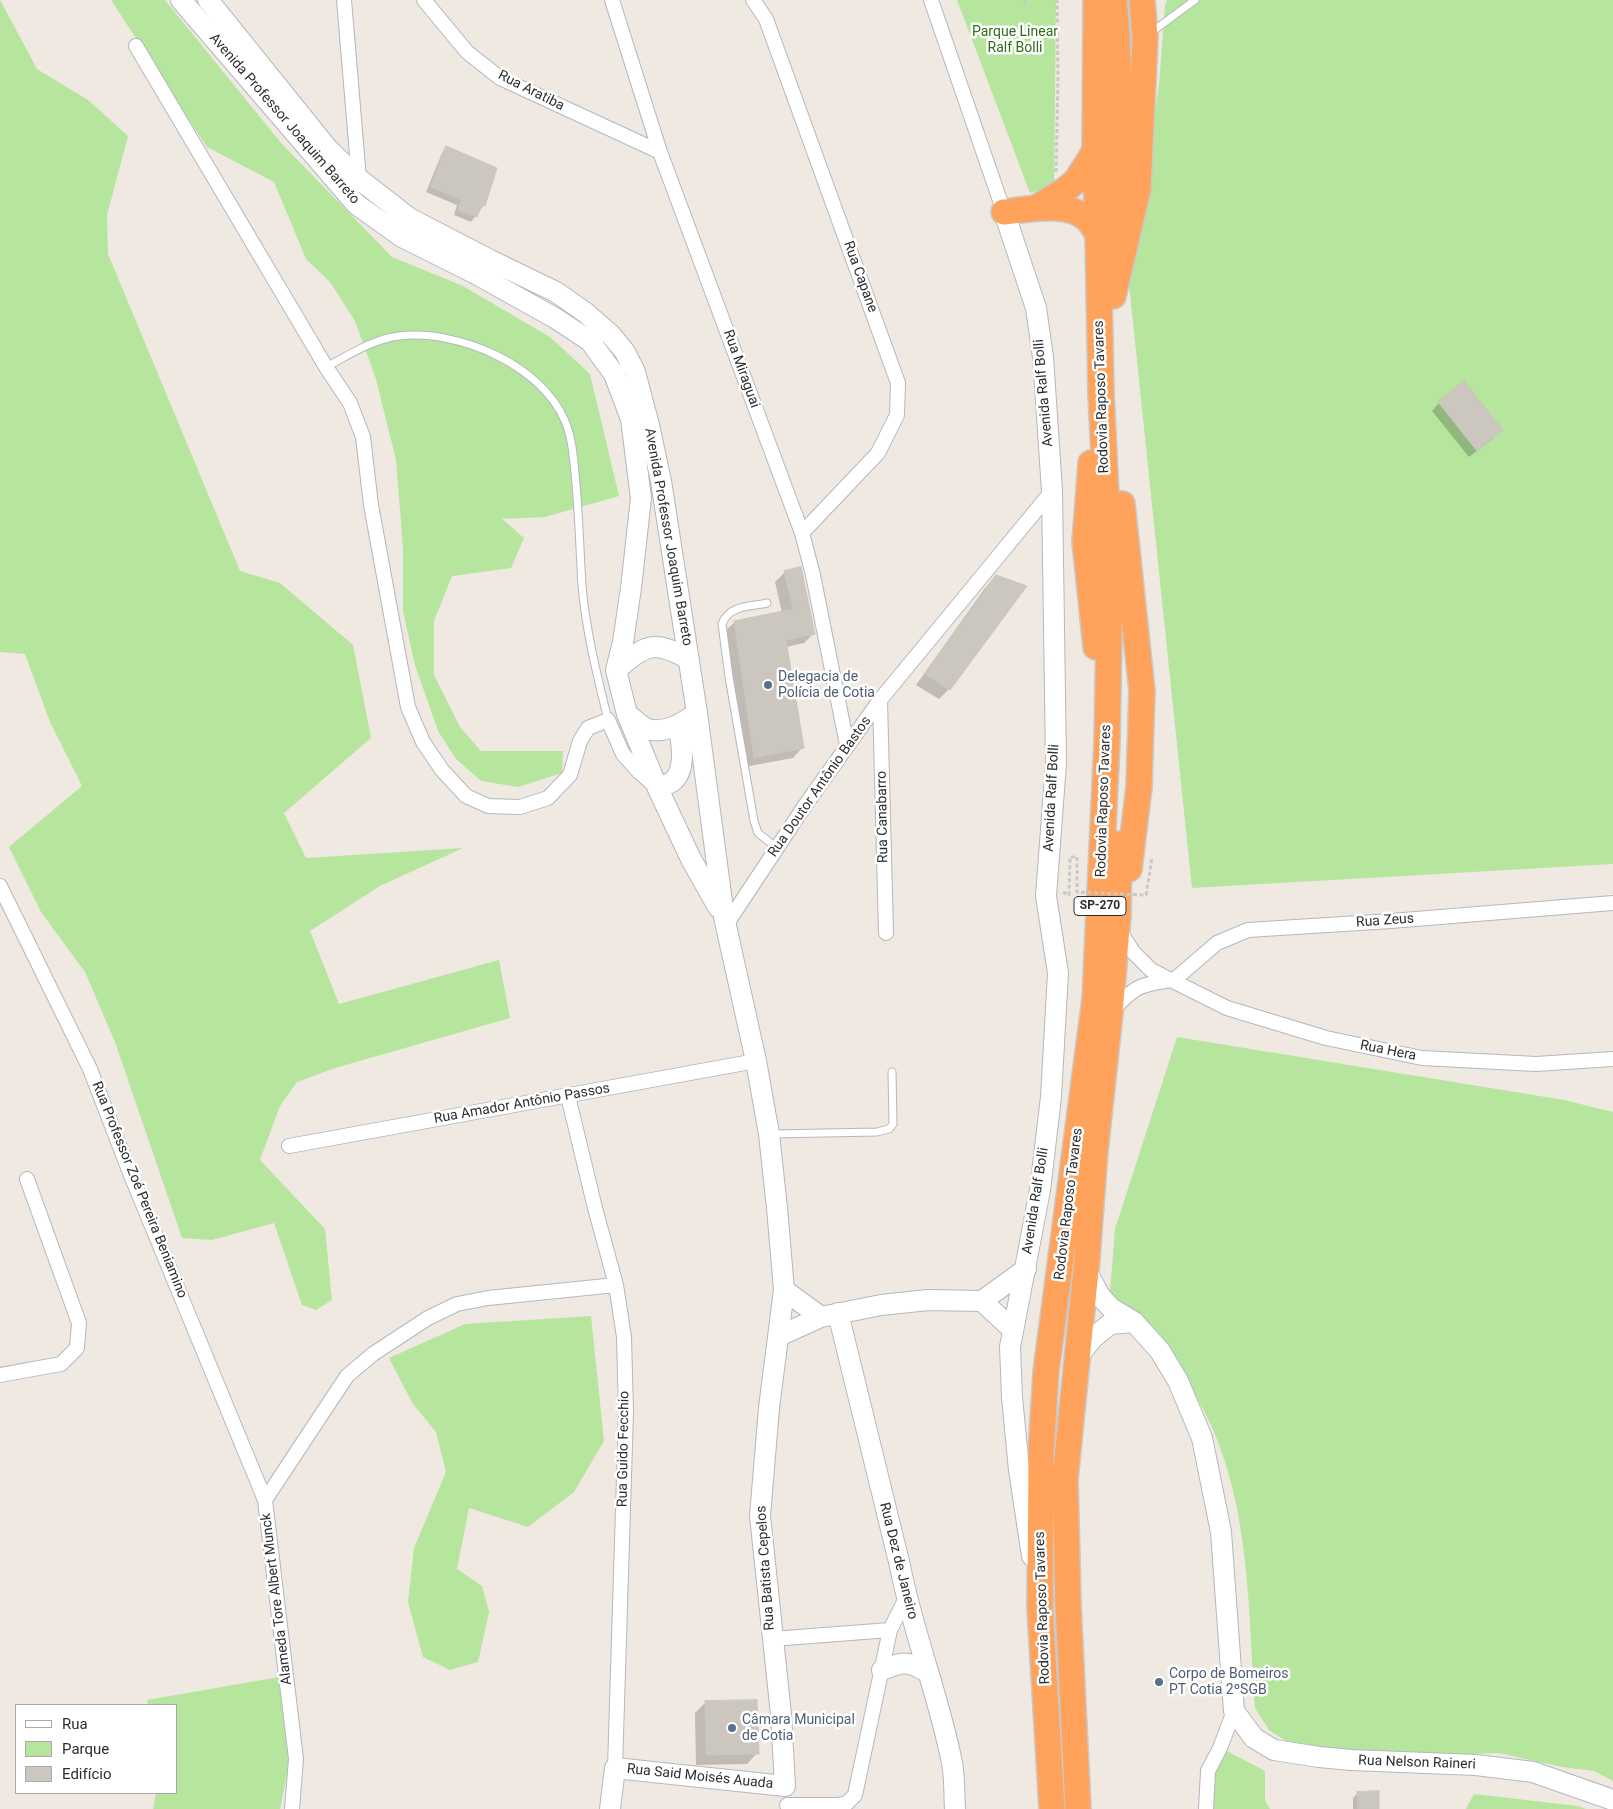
<!DOCTYPE html>
<html>
<head>
<meta charset="utf-8">
<style>
  body { margin:0 }
  #map { position:relative; width:1613px; height:1809px; overflow:hidden; background:#efe9e1; font-family:Roboto,sans-serif }
  canvas { display:block }
  .legend { position:absolute; left:15px; top:1704px; width:162px; height:90px; box-sizing:border-box; background:#fff; border:1px solid #ababab; margin:0; padding:6px 9px; list-style:none; font-size:15px; color:#2e2e2e }
  .legend li { display:flex; align-items:center; gap:10px; height:25px }
  .legend b { width:25px; border:1px solid #ababab }
</style>
</head>
<body>
<div id="map">
<canvas width="1613" height="1809"></canvas>
<ul class="legend">
<li><b style="height:6px;background:#fff"></b>Rua</li>
<li><b style="height:14px;background:#b6e59e"></b>Parque</li>
<li><b style="height:14px;background:#cbc7bf"></b>Edifício</li>
</ul>
</div>
<script>
const c = document.querySelector('canvas').getContext('2d');
c.lineJoin = 'round';
function paint(path, color) { c.fillStyle = color; c.fill(path, 'evenodd'); }
function trace(path, color, width, dash) { c.strokeStyle = color; c.lineWidth = width; c.lineCap = dash ? 'butt' : 'round'; c.setLineDash(dash || []); c.stroke(path); }
function drawText(font, color, halo, rows, align = 'center') {
  c.font = font + ' Roboto,sans-serif'; c.lineWidth = 5; c.setLineDash([]); c.textBaseline = 'middle'; c.strokeStyle = halo; c.fillStyle = color; for (const [text, x, y, turn = 0] of rows) {
    c.save(); c.translate(x, y); c.rotate((+turn || 0) * Math.PI / 180); c.textAlign = isNaN(turn) ? turn : align; if (halo) c.strokeText(text, 0, 0); c.fillText(text, 0, 0); c.restore();
  }
}
paint(new Path2D(`
  M0 0 37 69 88 100 128 136 107 215 108 254 240 571 280 583 353 645 371 738 284 813 306 858 463 848 380 886 310 931 339 1004 499 960 510 1018 335 1068 297 1082 280 1106 260 1160 325 1229 332 1300 316 1310 302 1305 274 1223 212 1240 182 1238 115 1042 85 972 41 912 9 847 82 786 50 722 25 654 0 652Z
  M111 0H165L281 143 392 257 463 286 550 337 590 374 619 496 545 517 502 519 524 538 511 568 452 576 434 621V675L460 727 481 751H563L562 773 518 787 481 781 456 759 438 731 415 665 403 611V548L396 460 376 379 355 321 330 282 306 259 274 182 207 147Z
  M957 0H1056L1054 186 1030 193Z
  M1167 0H1613V864L1192 888 1129 284 1159 85 1165 5Z
  M1177 1037 1564 1100 1613 1112V1781L1594 1771 1562 1767 1499 1753 1357 1758 1289 1743 1269 1730 1255 1708C1248 1607 1251 1499 1202 1407 1179 1364 1143 1328 1110 1292L1115 1229Z
  M591 1316 604 1441 574 1492 528 1527 469 1508 457 1569 482 1586 489 1612 478 1662 450 1670 423 1657 408 1602 414 1548 446 1472 436 1432 413 1404 389 1358 465 1324Z
  M279 1677 290 1759 280 1809H153L156 1793H176V1705H148L147 1700Z
  M1225 1750 1265 1771V1800L1270 1809H1208L1210 1769Z
  M1474 1794 1578 1806 1586 1809H1466Z`), '#b6e59e');
paint(new Path2D(`
  M447 148 484 205 471 222 454 215 457 205 426 192 442 153Z
  M1439 403 1494 438 1469 457 1432 411Z
  M785 572 814 633 804 643 786 647 802 748 793 758 744 767 725 631 735 622 782 613 775 582Z
  M996 577 949 689 939 699 916 685 985 588Z
  M705 1703 757 1753 747 1764 696 1765 695 1713Z
  M1358 1793 1378 1809H1353V1798Z`), '#0003');
const building = new Path2D(`
  M446 146 497 168 485 206 482 205 477 217 458 210 461 200 431 187Z
  M1464 381 1503 430 1477 451 1438 402Z
  M801 567 815 634 786 640 804 748 754 758 734 621 793 609 784 571Z
  M996 575 1027 586 950 690 925 674Z
  M757 1700 759 1754 706 1755 705 1701Z
  M1379 1791V1809H1358L1357 1792Z`);
paint(building, '#cbc7bf');
trace(building, '#cbc5ba', 1);
const lane = new Path2D(`
  M1149 34 1195 0
  M326 367C349 355 373 339 399 336 457 329 541 364 565 421 573 440 574 463 576 484 579 518 580 552 582 586 586 631 597 675 608 720
  M767 603C749 607 729 605 722 624L729 677 754 821 758 833 777 848
  M772 1134 877 1132 889 1129 893 1124 892 1072`);
const street = new Path2D(`
  M344 0 359 179
  M424 0 467 52 500 78 660 152
  M612 0 660 152 802 533 813 575 847 745
  M753 0 766 19 898 383 897 415 878 453 802 533
  M931 0 1004 212
  M136 46 326 367 350 403 363 437 371 505 408 707 423 742 442 770 466 796 488 806 520 807 548 798 570 775 580 741 588 728 608 720 623 754 639 772 654 785
  M880 700 886 933
  M0 886 90 1069 130 1173 265 1500
  M726 925 806 804 880 700 1052 491
  M1119 930 1134 953 1151 970 1227 1008 1326 1038 1422 1058 1536 1064 1613 1059
  M1174 980 1217 943 1248 930 1391 921 1613 903
  M1111 1012C1134 987 1139 984 1173 980
  M568 1096 595 1208 616 1285 624 1337 626 1412 615 1768
  M289 1146 756 1061
  M0 1375 61 1364 77 1348 79 1323 27 1179
  M772 1639 890 1630
  M787 1805H838L847 1803 855 1795 890 1630 906 1598
  M292 1809 296 1759 265 1500 347 1376 373 1354 428 1318 457 1304 488 1298 616 1285
  M1206 1809 1208 1771 1220 1748 1234 1711`);
const secondary = new Path2D(`
  M181 0 356 204 402 237 476 274 555 318 590 341 614 374 631 419 641 498 631 588 623 642 616 670 627 714 658 789 691 859 718 907
  M208 0 328 149 359 179 409 218 490 260 556 292 586 313 611 335 625 352 635 372 649 425 661 481 697 713 724 917 756 1061 769 1134 777 1208 784 1290 769 1408 760 1516 781 1714 785 1786 615 1768 610 1809
  M1004 212 1036 308 1043 357 1052 491 1056 763 1046 896 1058 973 1051 1097 1040 1190 1010 1347 1012 1397 1019 1470 1032 1556
  M616 670C646 645 653 639 688 659
  M627 714C633 718 641 726 647 729 666 734 683 723 697 713
  M658 789C662 786 669 784 673 781 687 769 681 741 679 726
  M1086 1270 1100 1296 1111 1308 1134 1322 1160 1351 1178 1381 1202 1438 1221 1532 1234 1711 1254 1738 1274 1750 1319 1757 1351 1760 1476 1765 1533 1772 1613 1800
  M784 1290 821 1317
  M982 1301 1013 1330
  M838 1313 900 1566C913 1633 939 1696 952 1763 955 1778 954 1794 955 1809
  M779 1336 821 1317 881 1305 928 1300 982 1301 1026 1269
  M1078 1356 1093 1338 1110 1324 1134 1322
  M882 1670C901 1662 908 1660 927 1672`);
const highway = new Path2D(`
  M1114 0C1123 83 1116 169 1114 252
  M1036 208 1065 190 1076 181 1095 151
  M1004 212C1029 209 1072 200 1090 222 1093 226 1096 231 1098 235
  M1113 296 1138 189 1145 37 1142 0
  M1091 463 1085 541 1096 647
  M1122 504 1142 691 1139 787 1129 869
  M1052 1809 1040 1608 1041 1453 1046 1372 1095 999 1107 741 1110 575 1101 394 1098 235 1095 151 1096 0
  M1078 1809 1068 1605 1065 1479 1086 1270 1095 1151 1110 1013 1118 915 1119 844`);
trace(lane, '#b4b7c1', 9);
trace(street, '#b4b7c1', 16);
trace(secondary, '#b4b7c1', 22);
trace(highway, '#c9c9c9', 28);
trace(new Path2D(`
  M1024 0 1025 4
  M1056 172 1058 77 1057 0
  M1063 892 1069 895 1070 857H1077`), '#c9c9c9', 3, [4, 2.5]);
trace(lane, '#fff', 7);
trace(street, '#fff', 14);
trace(secondary, '#fff', 20);
trace(highway, '#ffa35c', 25);
trace(new Path2D(`
  M1077 857V892L1146 895 1152 858`), '#c9c9c9', 3, [4, 2.5]);
for (const [x, y, r, color] of [
  [768,685,5,"#5c6f8a"],
  [1159,1682,5,"#5c6f8a"],
  [732,1728,5,"#5c6f8a"]
]) { const dot = new Path2D(); dot.arc(x, y, r, 0, 2 * Math.PI); c.fillStyle = color; c.fill(dot); trace(dot, '#fff', 2); }
for (const [x, y, w] of [
  [1100,906,52]
]) { const box = new Path2D(); box.roundRect(x - w / 2, y - 9.5, w, 19, 4); c.fillStyle = '#fff'; c.fill(box); trace(box, '#2e2e2e', 1); }
drawText('bold 12px', '#2e2e2e', null, [
  ["SP-270",1100,906]
]);
drawText('14px', '#2c6e1b', '#fff', [
  ["Parque Linear",1015,32],
  ["Ralf Bolli",1015,48]
]);
drawText('14px', '#2e2e2e', '#fff', [
  ["Rua Aratiba",531,91,27],
  ["Avenida Professor Joaquim Barreto",284,119,49],
  ["Rua Capane",860,277,70],
  ["Rua Miraguai",741,369,70],
  ["Avenida Ralf Bolli",1044,393,-95],
  ["Rodovia Raposo Tavares",1102,397,-92],
  ["Avenida Professor Joaquim Barreto",668,537,80],
  ["Rua Doutor Antônio Bastos",820,787,-55],
  ["Avenida Ralf Bolli",1052,798,-87],
  ["Rodovia Raposo Tavares",1104,801,-88],
  ["Rua Canabarro",883,817,-91],
  ["Rua Zeus",1385,921,-4],
  ["Rua Hera",1388,1051,11],
  ["Rua Amador Antônio Passos",522,1104,-10],
  ["Rua Professor Zoé Pereira Beniamino",139,1190,68],
  ["Avenida Ralf Bolli",1036,1201,-81],
  ["Rodovia Raposo Tavares",1069,1204,-83],
  ["Rua Guido Fecchio",624,1449,-89],
  ["Rua Dez de Janeiro",898,1561,76],
  ["Rua Batista Cepelos",766,1568,-94],
  ["Alameda Tore Albert Munck",277,1599,-97],
  ["Rodovia Raposo Tavares",1043,1608,-92],
  ["Rua Nelson Raineri",1417,1763,2],
  ["Rua Said Moisés Auada",700,1777,6]
]);
drawText('14px', '#4e5e75', '#fff', [
  ["Delegacia de",778,677],
  ["Polícia de Cotia",778,693],
  ["Corpo de Bomeiros",1169,1674],
  ["PT Cotia 2ºSGB",1169,1690],
  ["Câmara Municipal",742,1720],
  ["de Cotia",742,1736]
], 'left');
</script>
</body>
</html>
